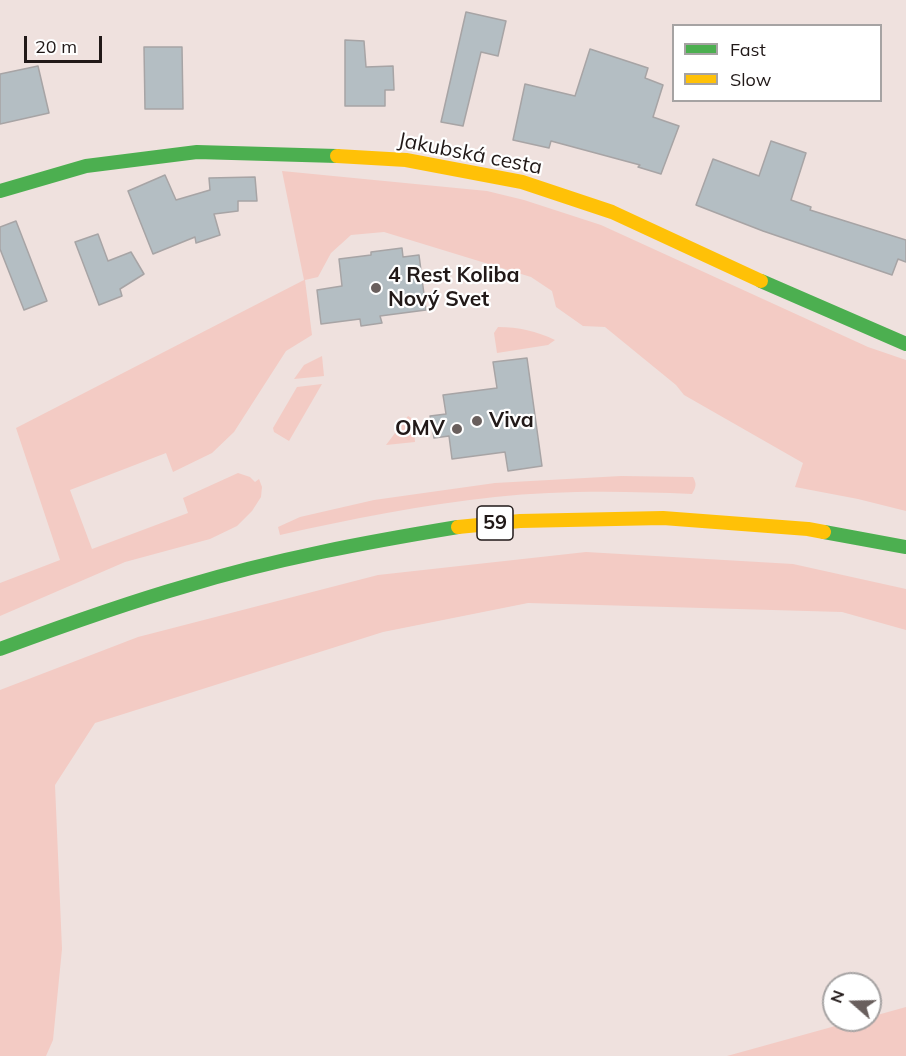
<!DOCTYPE html>
<html>
<head>
<meta charset="utf-8">
<style>
  body { margin:0 }
  #map { position:relative; width:906px; height:1056px; overflow:hidden; background:#efe1de; font-family:Mulish,sans-serif }
  canvas { display:block }
  .legend { position:absolute; left:672px; top:24px; width:210px; height:78px; box-sizing:border-box; background:#fff; border:2px solid #a6a3a3; margin:0; padding:8px 10px; list-style:none; font-size:18px; color:#211918 }
  .legend li { display:flex; align-items:center; gap:12px; height:30px }
  .legend b { width:30px; border:2px solid #a6a3a3 }
  .north { position:absolute; left:822px; top:972px; width:60px; height:60px; box-sizing:border-box; background:#fff; border:2px solid #a6a3a3; border-radius:50%; rotate:290deg; font-size:16px; font-weight:700; line-height:24px; text-align:center; color:#211918 }
  .north::after { content:''; display:block; margin:auto; width:21px; height:27px; background:#695f5d; clip-path:polygon(50% 0,100% 100%,50% 72%,0 100%) }
  .scale { position:absolute; left:24px; top:36px; width:78px; height:27px; box-sizing:border-box; border:3px solid #211918; border-top:0; padding-left:8px; font-size:18px; line-height:21px; white-space:nowrap; color:#211918; -webkit-text-stroke:4px #fff; paint-order:stroke }
</style>
</head>
<body>
<div id="map">
<canvas width="906" height="1056"></canvas>
<ul class="legend">
<li><b style="height:8px;background:#4caf50"></b>Fast</li>
<li><b style="height:8px;background:#ffc107"></b>Slow</li>
</ul>
<div class="north">N</div>
<div class="scale">20 m</div>
</div>
<script>
const c = document.querySelector('canvas').getContext('2d');
c.lineJoin = 'round';
function paint(path, color) { c.fillStyle = color; c.fill(path, 'evenodd'); }
function trace(path, color, width, dash) { c.strokeStyle = color; c.lineWidth = width; c.lineCap = dash ? 'butt' : 'round'; c.setLineDash(dash || []); c.stroke(path); }
function drawText(font, color, halo, rows, align = 'center') {
  c.font = font + ' Mulish,sans-serif'; c.lineWidth = 4.5; c.setLineDash([]); c.textBaseline = 'middle'; c.strokeStyle = halo; c.fillStyle = color; for (const [text, x, y, turn = 0] of rows) {
    c.save(); c.translate(x, y); c.rotate((+turn || 0) * Math.PI / 180); c.textAlign = isNaN(turn) ? turn : align; if (halo) c.strokeText(text, 0, 0); c.fillText(text, 0, 0); c.restore();
  }
}
paint(new Path2D(`
  M282 171 487 191 524 200 601 225 868 347 906 360V511L858 499 795 487 803 463 684 395 676 385 605 327 583 326 556 307 552 291 531 277 384 232 351 235 331 253 318 277 305 280 312 335 286 351 234 432 212 453 173 472 166 453 70 490 92 549 188 513 183 498 238 473 250 477 255 482 259 479 262 487 261 497 252 511 237 526 210 539 125 562 0 616V583L60 560 16 428 304 280Z
  M498 327C519 327 536 331 555 340L548 345 497 353 494 333Z
  M322 356 324 376 294 379 304 365Z
  M322 384 289 441 274 432 273 428 297 387Z
  M408 416 413 419 415 442 386 445Z
  M621 476 693 477C697 484 696 487 692 494 628 491 559 490 495 497 422 505 351 519 280 535L278 527 300 517 374 500 495 483Z
  M586 552 793 564 906 589V630L842 612 528 603 383 632 95 723 55 785 62 949 53 1040 46 1056H0V690L138 637 378 575Z
  M906 1007V1056H727L857 1020H870V1017Z`), '#f3cbc4');
const building = new Path2D(`
  M466 12 506 21 498 56 481 52 463 126 441 122Z
  M345 40 364 41 366 67 393 66 394 90H385V106H345Z
  M144 47H182L183 109H145Z
  M590 49 648 68 645 78 663 85 653 117 679 126 661 174 638 167 640 165 551 141 549 148 513 140 525 84 575 96Z
  M38 66 49 113 0 124V74Z
  M771 141 806 153 791 200 811 207 810 210 906 240V262L898 259 892 275 763 231 696 205 713 159 759 176Z
  M165 175 176 200 210 190 209 178 255 177 257 201H238V211L214 214 220 235 196 243 195 237 153 254 128 191Z
  M16 221 47 301 24 310 0 249V227Z
  M98 234 108 261 131 252 144 274 120 289 122 296 99 305 75 242Z
  M402 248 403 257 419 255 426 310 380 316 382 323 361 326 360 319 321 324 317 290 342 286 339 259 371 255V252Z
  M527 358 542 466 508 471 505 452 452 459 449 436 434 438 430 416 446 414 443 395 497 388 493 362Z`);
paint(building, '#b4bec3');
trace(building, '#a7a4a5', 1.5);
trace(new Path2D(`
  M0 191 86 166 197 152 337 156
  M761 281 906 344
  M824 532 906 547
  M0 649C62 626 123 604 186 586 275 559 367 542 458 527`), '#4caf50', 14);
trace(new Path2D(`
  M337 156 406 160 522 182 612 212 761 281
  M458 527 520 521 663 518 808 529 824 532`), '#ffc107', 14);
for (const [x, y, r, color] of [
  [376,288,6,"#695f5d"],
  [477,421,6,"#695f5d"],
  [457,429,6,"#695f5d"]
]) { const dot = new Path2D(); dot.arc(x, y, r, 0, 2 * Math.PI); c.fillStyle = color; c.fill(dot); trace(dot, '#fff', 2); }
for (const [x, y, w] of [
  [495,523,36]
]) { const box = new Path2D(); box.roundRect(x - w / 2, y - 17, w, 34, 4.5); c.fillStyle = '#fff'; c.fill(box); trace(box, '#211918', 1.5); }
drawText('bold 20px', '#211918', null, [
  ["59",495,523]
]);
drawText('21px', '#211918', '#fff', [
  ["Jakubská cesta",470,154,11]
]);
drawText('bold 21px', '#211918', '#fff', [
  ["4 Rest Koliba",388,276],
  ["Nový Svet",388,300],
  ["Viva",489,421],
  ["OMV",445,429,"right"]
], 'left');
</script>
</body>
</html>
